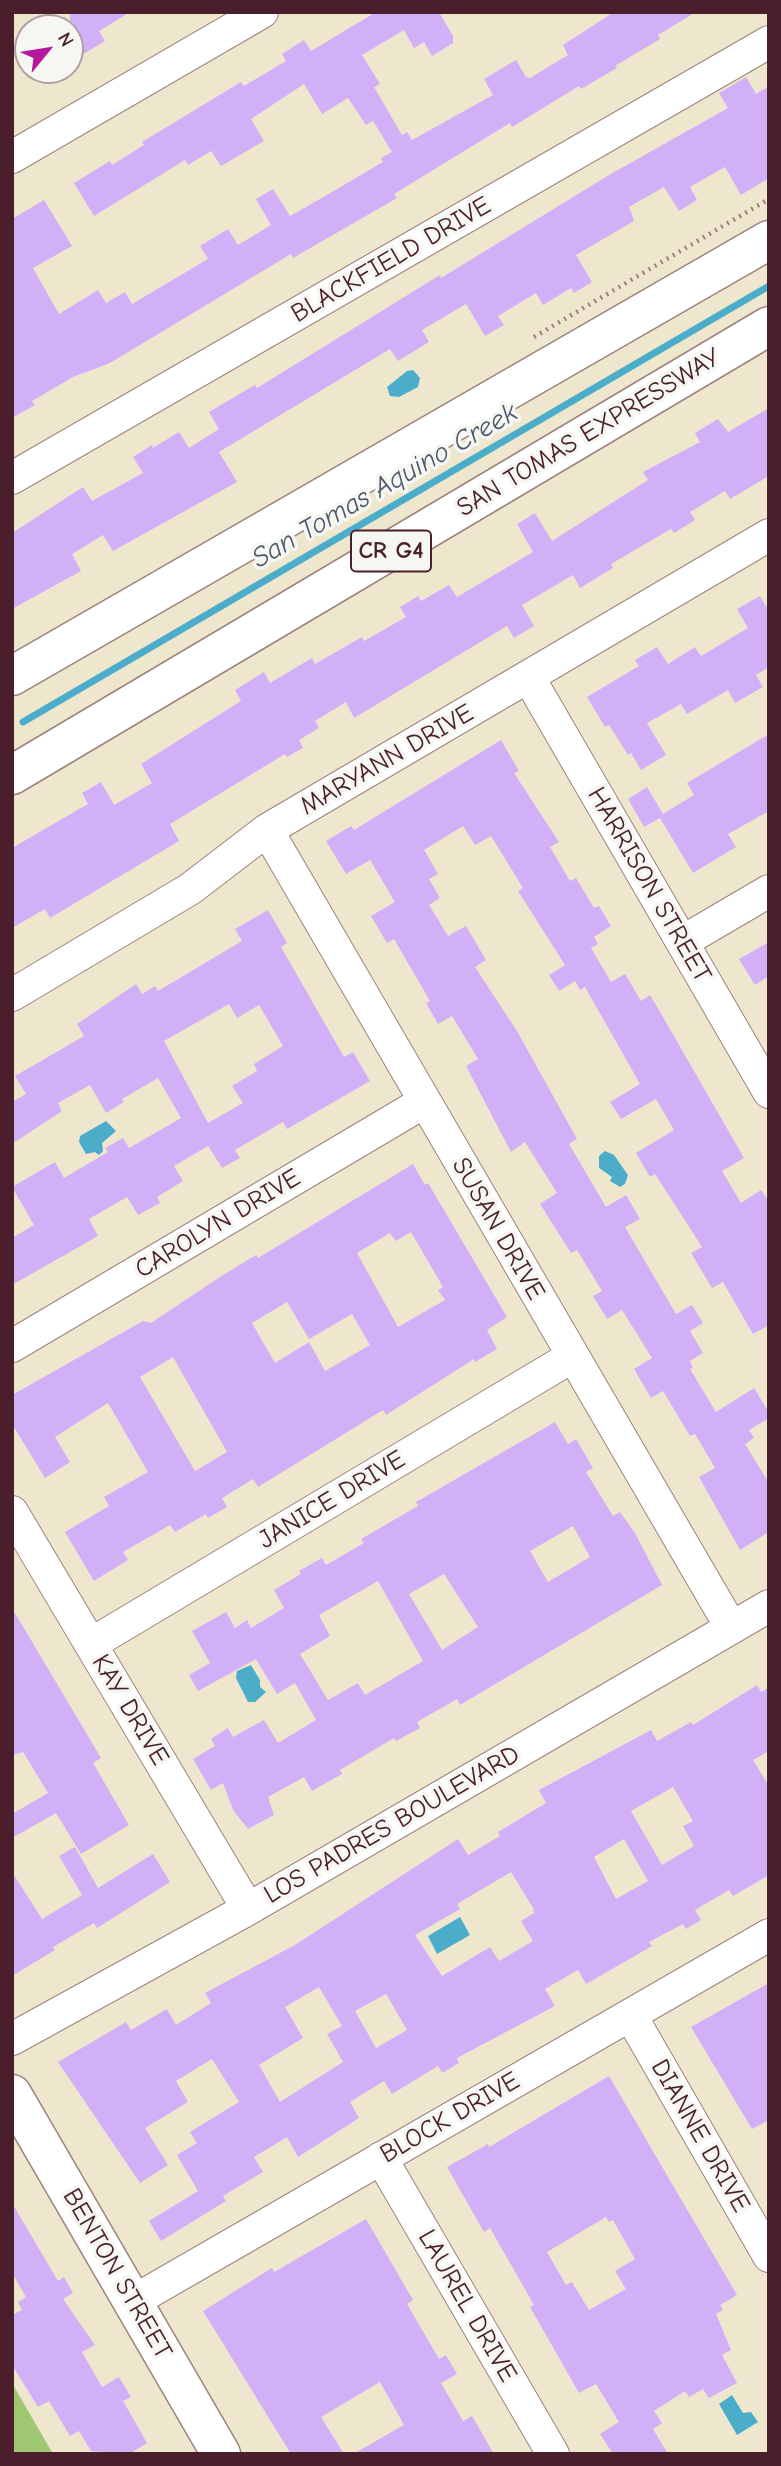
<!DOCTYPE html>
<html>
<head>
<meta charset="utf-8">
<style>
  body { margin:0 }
  #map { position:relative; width:781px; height:2466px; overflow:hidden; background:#eee7ce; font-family:"Comic Neue",sans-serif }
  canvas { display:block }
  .frame { position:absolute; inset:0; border:14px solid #4a1f2b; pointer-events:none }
  .north { position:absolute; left:14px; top:14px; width:70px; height:70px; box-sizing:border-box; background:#f6f6f2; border:2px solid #b1a0a2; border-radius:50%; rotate:60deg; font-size:19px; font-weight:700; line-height:28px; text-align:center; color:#4a1f2b }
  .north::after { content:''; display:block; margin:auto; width:24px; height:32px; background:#b5179e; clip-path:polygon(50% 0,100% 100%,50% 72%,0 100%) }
</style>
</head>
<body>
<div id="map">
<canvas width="781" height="2466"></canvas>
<div class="frame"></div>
<div class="north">N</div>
</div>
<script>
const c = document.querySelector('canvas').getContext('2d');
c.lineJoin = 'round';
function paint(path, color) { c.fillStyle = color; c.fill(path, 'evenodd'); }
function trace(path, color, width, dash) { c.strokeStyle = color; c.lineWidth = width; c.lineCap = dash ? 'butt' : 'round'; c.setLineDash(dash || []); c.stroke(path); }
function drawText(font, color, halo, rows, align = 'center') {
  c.font = font + ' "Comic Neue",sans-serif'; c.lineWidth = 7; c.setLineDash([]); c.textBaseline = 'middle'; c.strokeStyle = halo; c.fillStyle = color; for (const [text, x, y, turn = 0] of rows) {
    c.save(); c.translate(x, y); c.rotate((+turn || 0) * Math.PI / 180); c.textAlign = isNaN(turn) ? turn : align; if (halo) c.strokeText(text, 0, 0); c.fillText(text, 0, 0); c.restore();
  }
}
paint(new Path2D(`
  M12 2383 53 2454H12Z`), '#a0c772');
paint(new Path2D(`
  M413 370 420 378 418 387 399 397 390 396 387 387 407 371Z
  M106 1121 116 1131 102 1143 103 1151 99 1155 95 1152 86 1154 79 1142 80 1136Z
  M605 1151 614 1155 628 1175 625 1184 620 1187 610 1181 612 1177 599 1168V1156Z
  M251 1665 260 1680V1687L266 1692 255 1702H248L236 1678 237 1671Z
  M460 1917 470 1935 437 1954 428 1936Z
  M732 2395 743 2413 751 2412 758 2422 737 2435 719 2404Z`), '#4cadcb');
trace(new Path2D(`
  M23 722 769 286`), '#4cadcb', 7);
paint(new Path2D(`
  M70 12H130L99 31 105 41 70 62Z
  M376 12H439L453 36V43L432 56 424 42 414 48 404 30 362 55 380 84 374 87 402 135 407 132 412 140 493 95 484 79 516 60 526 77 530 78 568 55 563 45 614 12H696L658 35 660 39 615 66 617 68 581 89 579 86 512 127 510 123 394 194 397 198 293 258 291 254 110 363 73 377 32 401 35 405 12 418V219L44 200 72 246 33 268 59 314 98 290 106 303 125 292 132 304 208 259 200 246 228 229 238 245 271 225 256 199 273 189 290 216 320 199 383 162 381 158 392 152 373 121 366 125 348 98 322 114 304 84 251 119 264 141 221 166 211 151 188 165 185 160 94 216 74 183 110 161 112 165 144 145 142 142 241 82 244 86 286 61 282 54 304 40 311 51Z
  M746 77 756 94 769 86V178L741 195 725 167 690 187 697 200 679 211 664 187 629 207 634 221 576 255 592 282 574 293 571 288 543 305 536 293 498 316 504 325 485 336 466 304 422 330 429 342 398 361 390 349 219 452 237 482 113 551 103 535 72 554 81 571 12 609V533L83 487 92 501 143 473 133 457 152 445 153 448 179 432 189 448 219 429 209 412 255 385 257 388 440 275 441 278 609 175 728 108 719 93Z
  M769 408V476L730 499 725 491 690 512 695 520 674 533 671 529 611 564 613 568 580 588 573 575 522 605 534 626 514 638 507 626 354 718 346 702 315 721 319 728 299 740 303 748 287 757 285 754 170 824 179 841 50 918 45 909 12 928V848L88 804 82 793 101 782 114 805 152 783 141 764 241 701 235 690 264 672 270 683 312 658 315 664 362 637 364 641 406 617 400 607 418 596 421 601 449 585 457 597 533 552 517 524 535 513 552 541 648 480 643 472 700 442 695 433 718 419 728 432Z
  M760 596 769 611V667L756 675 763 687 735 703 728 690 687 714 681 704 647 723 666 755 641 770 631 753 628 755 609 725 605 727 587 697 639 666 635 660 657 647 668 664 695 647 701 656 748 628 737 609Z
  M769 734V811L728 834 736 847 693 873 660 818 644 827 628 799 647 787 663 814 694 795 687 783Z
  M501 740 519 771 514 773 559 842 550 847 570 881 576 878 594 908 599 906 611 926 594 937 598 944 591 948 611 982 625 974 641 1001 650 995 663 1017 744 1158 722 1171 741 1203 761 1190 769 1202V1325L753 1334 723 1282 712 1288 691 1253 702 1247 655 1174 650 1177 636 1153 674 1130 656 1099 621 1119 610 1102 640 1084 585 987 580 990 575 981 559 991 549 975 565 965 518 891 523 888 491 836 475 845 463 826 424 850 438 874 429 879 440 898 429 905 448 936 466 926 486 960 475 967 517 1031 577 1139 569 1144 606 1207 626 1195 640 1219 625 1227 676 1314 692 1305 703 1323 690 1331 703 1353 690 1361 693 1368 690 1369 716 1412 754 1388 769 1413V1418L749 1430 754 1438 745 1444 769 1483V1532L740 1550 699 1477 715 1468 695 1434 690 1436 663 1391 651 1398 634 1369 652 1358 622 1310 607 1319 593 1296 602 1291 577 1250 571 1253 540 1204 557 1193 525 1142 511 1152 466 1066 478 1059 452 1016 438 1024 426 1003 430 1001 394 939 387 943 371 916 395 902 370 860 346 874 326 841 351 826 354 830Z
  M268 910 287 943 281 947 344 1057 353 1052 370 1081 287 1129 283 1122 235 1150 240 1158 222 1168 208 1146 174 1166 183 1181 157 1197 160 1203 138 1215 127 1197 89 1219 98 1236 12 1285V1238L34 1225 12 1187 55 1162 64 1178 108 1152 105 1148 123 1138 129 1148 181 1118 158 1078 122 1099 124 1102 106 1113 90 1085 58 1103 62 1111 12 1144V1102L26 1094 15 1076 84 1036 77 1024 136 984 142 994 155 986 158 991 242 941 235 929ZM229 1004 237 1018 259 1005 283 1046 254 1064 257 1071 232 1086 243 1103 208 1123 164 1041Z
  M769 942V976L755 985 739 959Z
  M413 1164 425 1185 428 1183 507 1317 487 1330 497 1349 475 1362 474 1359 386 1415 383 1410 258 1487 253 1479 222 1498 227 1507 208 1518 206 1514 175 1532 170 1525 123 1552 128 1560 94 1581 65 1532 109 1506 104 1497 148 1472 108 1403 55 1437 70 1462 45 1478 12 1424V1395L143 1321 151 1323 223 1275 256 1255 258 1258ZM411 1232 443 1287 438 1290 445 1300 398 1327 357 1253 390 1233 396 1241ZM287 1302 309 1339 352 1314 370 1345 325 1371 309 1342 275 1363 252 1323ZM173 1357 227 1452 195 1471 140 1377Z
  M555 1422 568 1444 576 1439 593 1468 586 1472 613 1516 620 1512 635 1533 662 1585 460 1705 457 1699 417 1722 420 1728 396 1741 394 1738 340 1770 342 1774 312 1791 304 1777 268 1797 274 1815 248 1829 233 1810 223 1783 211 1790 193 1759 215 1746 211 1739 228 1728 233 1737 264 1720 278 1743 316 1720 295 1683 277 1694 256 1659 198 1691 189 1675 210 1663 192 1631 226 1612 235 1628 247 1620 251 1628 284 1608 274 1590 301 1574 299 1571 322 1558 326 1565 364 1543 361 1539 418 1506 416 1502ZM573 1526 590 1557 548 1582 530 1551ZM444 1574 478 1627 442 1650 409 1594ZM378 1581 423 1661 365 1695 358 1683 328 1700 300 1654 330 1636 319 1615Z
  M12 1608 101 1758 93 1763 129 1825 81 1854 56 1813 12 1838V1814L48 1793 23 1752 12 1755Z
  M757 1685 761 1692 769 1687V1751L753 1760 769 1786V1875L733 1896 729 1890 695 1910 701 1920 686 1929 683 1924 649 1942 652 1946 586 1984 578 1970 545 1989 555 2006 457 2058 459 2063 442 2073 438 2066 392 2094 384 2081 350 2102 359 2118 298 2157 287 2137 254 2157 263 2172 223 2196 226 2201 161 2241 149 2221 198 2191 177 2155 197 2143 190 2132 239 2102 212 2059 176 2081 188 2102 145 2128 168 2165 140 2183 58 2062 126 2022 131 2030 167 2009 176 2025 211 2003 205 1993 295 1945 458 1839 468 1855 500 1836 498 1832 546 1803 539 1790 651 1730 657 1741 691 1722 693 1725ZM673 1787 693 1821 683 1826 694 1846 662 1865 631 1811ZM624 1839 648 1881 616 1899 594 1857ZM511 1872 533 1908 534 1913 521 1921 533 1941 499 1961 490 1947 442 1976 415 1935 460 1909 457 1904ZM319 1987 342 2026 327 2034 343 2062 280 2102 259 2065 303 2038 285 2007ZM386 1994 407 2030 376 2048 355 2011Z
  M75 1847 98 1888 153 1854 170 1882 97 1928 94 1923 53 1947 55 1950 12 1976V1872L42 1919 82 1895 59 1856Z
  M769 1983V2120L752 2129 691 2027Z
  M609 2076 737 2295 720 2305 723 2310 716 2314 731 2350 722 2355 737 2383 709 2398 703 2389 689 2397 685 2391 654 2411 662 2423 653 2429 668 2454H613L600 2434 619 2422 596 2384 579 2393 530 2307 534 2305 490 2228 484 2232 447 2167 488 2144 489 2147ZM606 2217 609 2222 613 2220 635 2259 615 2271 626 2289 589 2310 572 2282 566 2285 547 2252Z
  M12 2203 58 2281 64 2277 73 2293 63 2299 95 2345 82 2352 102 2387 119 2377 131 2397 123 2401 147 2443 129 2454 91 2451 79 2431 70 2436 49 2401 38 2407 12 2365V2315L22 2310 18 2302 26 2297 12 2273Z
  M366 2219 413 2300 407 2304 439 2359 446 2355 457 2374 441 2383 463 2421 472 2416 494 2454H353L404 2425 380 2382 321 2417 344 2454H291L203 2311 272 2268 274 2272Z`), '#d2b0f7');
const minor = new Path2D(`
  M12 157 262 12
  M12 478 769 42
  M529 678 769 1092
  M267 830 731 1627
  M682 942 769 891
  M12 995 190 889 267 830 769 535
  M12 1346 424 1102
  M12 1512 248 1909
  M91 1644 573 1356
  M631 2016 769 2256
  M12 2039 248 1909 769 1606
  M381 2158 553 2454
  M132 2302 769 1935`);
const major = new Path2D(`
  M12 2094 221 2454`);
const highway = new Path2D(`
  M12 676 769 240
  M12 775 769 326`);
trace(minor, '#9c837c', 34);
trace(major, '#9c837c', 41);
trace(highway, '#9c837c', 41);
trace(new Path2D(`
  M534 337 769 199`), '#9c837c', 4.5, [2, 5]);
trace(minor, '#fff', 32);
trace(major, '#fff', 38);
trace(highway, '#fff', 38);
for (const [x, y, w] of [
  [391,551,80]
]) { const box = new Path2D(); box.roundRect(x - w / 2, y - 20.5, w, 41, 5); c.fillStyle = '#f6f6f2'; c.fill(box); trace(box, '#4a1f2b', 2); }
drawText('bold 24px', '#4a1f2b', null, [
  ["CR G4",391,551]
]);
drawText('26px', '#4a1f2b', '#f6f6f2', [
  ["BLACKFIELD DRIVE",391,260,-30],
  ["SAN TOMAS EXPRESSWAY",589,433,-31],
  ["MARYANN DRIVE",387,760,-30],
  ["HARRISON STREET",649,885,60],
  ["CAROLYN DRIVE",218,1224,-31],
  ["SUSAN DRIVE",498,1229,60],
  ["JANICE DRIVE",332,1500,-31],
  ["KAY DRIVE",130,1710,59],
  ["LOS PADRES BOULEVARD",392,1825,-30],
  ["BLOCK DRIVE",450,2118,-30],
  ["DIANNE DRIVE",700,2136,60],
  ["BENTON STREET",117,2274,60],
  ["LAUREL DRIVE",467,2306,60]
]);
drawText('italic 28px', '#4b586b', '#f6f6f2', [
  ["San Tomas Aquino Creek",385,486,-30]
]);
</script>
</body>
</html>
